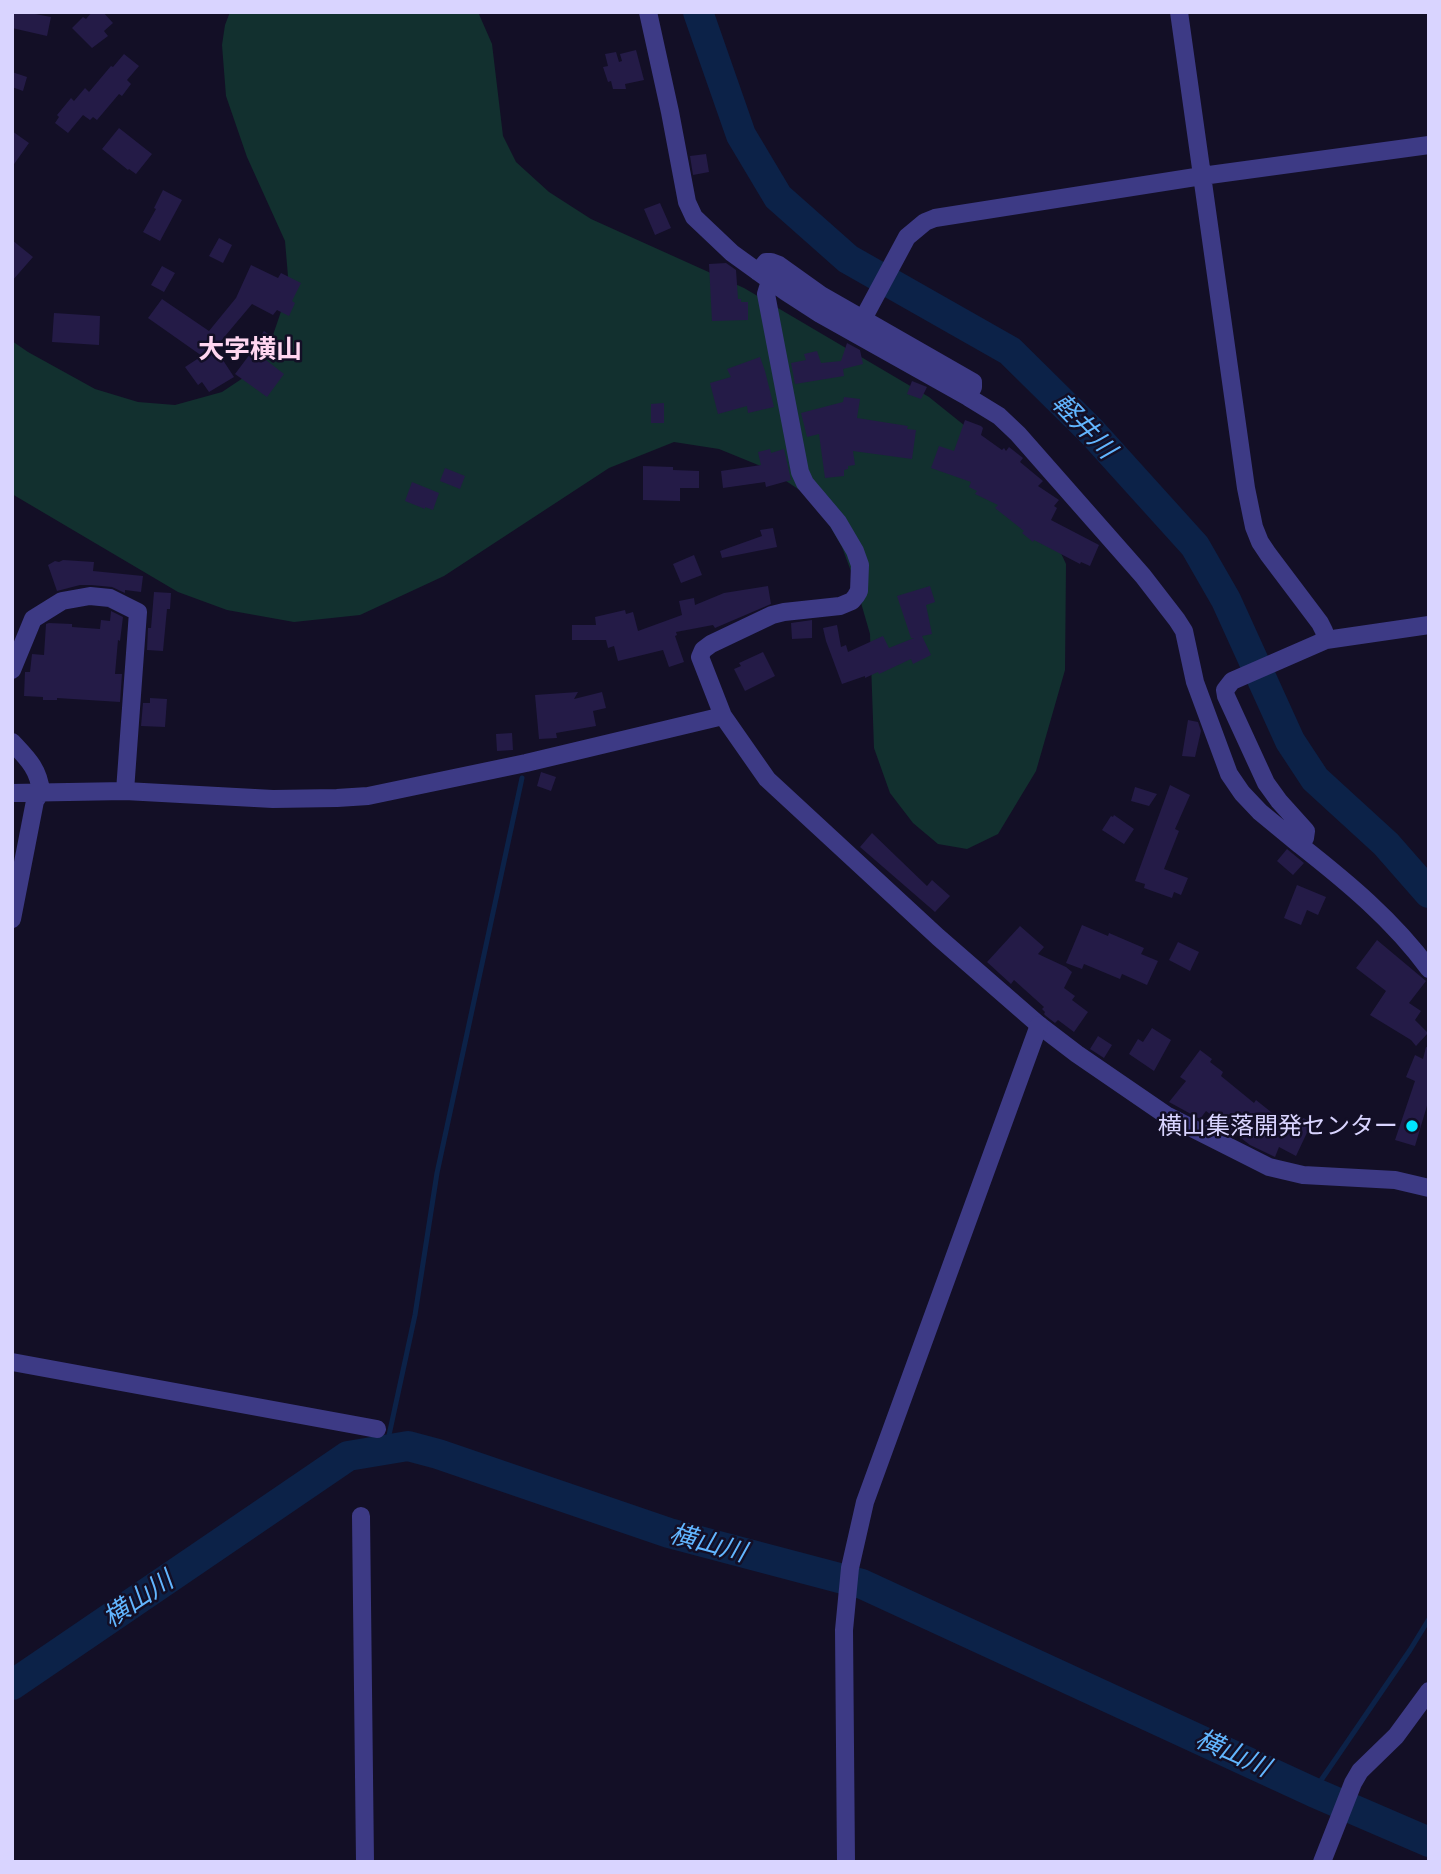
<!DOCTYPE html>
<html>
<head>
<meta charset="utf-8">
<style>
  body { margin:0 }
  #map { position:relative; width:1441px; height:1874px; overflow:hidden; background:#130f26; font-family:"Exo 2",sans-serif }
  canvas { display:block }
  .frame { position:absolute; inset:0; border:14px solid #d9d4ff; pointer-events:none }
</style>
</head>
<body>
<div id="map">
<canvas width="1441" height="1874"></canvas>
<div class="frame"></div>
</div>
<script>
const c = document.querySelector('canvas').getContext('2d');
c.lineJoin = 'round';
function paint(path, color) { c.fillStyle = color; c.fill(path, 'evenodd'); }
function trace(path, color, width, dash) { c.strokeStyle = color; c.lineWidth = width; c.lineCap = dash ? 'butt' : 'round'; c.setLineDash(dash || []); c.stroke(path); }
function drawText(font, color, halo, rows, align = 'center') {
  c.font = font + ' "Exo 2","Noto Sans JP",sans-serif'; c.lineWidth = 5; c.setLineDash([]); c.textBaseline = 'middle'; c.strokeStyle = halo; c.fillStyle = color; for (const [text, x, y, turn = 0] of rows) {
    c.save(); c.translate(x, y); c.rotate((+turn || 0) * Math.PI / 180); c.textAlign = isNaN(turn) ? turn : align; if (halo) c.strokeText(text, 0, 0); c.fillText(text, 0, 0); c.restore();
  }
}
paint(new Path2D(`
  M230 12H478L492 44 503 136 516 162 549 192 591 219 744 288 929 397 995 450 1036 499 1066 564 1065 670 1036 771 998 834 967 849 938 844 913 823 890 793 874 748 870 634 855 582 842 547 824 516 801 491 768 469 719 449 674 442 609 468 444 576 360 615 294 622 227 610 178 592 12 494V341L28 352 95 389 138 402 175 405 222 392 246 376 273 335 289 288 285 241 247 157 226 96 222 45 225 25Z`), '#12302f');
trace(new Path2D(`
  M386 1449 415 1315 437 1173 522 778
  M1313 1792 1410 1650 1429 1619`), '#0c2248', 5);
trace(new Path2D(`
  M698 12 741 135 778 197 848 259 1010 351 1092 432 1195 546 1226 600 1290 741 1315 779 1386 844 1429 893
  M12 1685 348 1456 408 1446 438 1454 669 1533 862 1584 1313 1792 1429 1842`), '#0c2248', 30);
paint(new Path2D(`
  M12 12H25L51 17 47 36 12 28Z
  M92 12H103L113 23 104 31 108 36 92 48 72 28 83 17 86 19Z
  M636 50 644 80 625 84 626 89H613L611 81 608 82 603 67 608 66 605 54 616 52 619 62 622 61 620 54Z
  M124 54 139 66 127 80 131 84 122 96 119 94 97 120 93 117 90 120 83 115 68 133 55 123 59 117 57 115 71 98 74 101 85 88 89 92 111 66 113 67Z
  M12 72 27 77 23 91 12 87Z
  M119 128 152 154 136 174 129 169 128 170 102 149Z
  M12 131 29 143 12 167Z
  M706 154 709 172 693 175 690 156Z
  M163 190 182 200 160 241 143 232 156 209 154 208Z
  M660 203 671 228 655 235 644 209Z
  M219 238 232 245 223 263 209 256Z
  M12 240 33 257 12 281Z
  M726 263 736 270 738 299H741V302H748V320L712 321 709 264Z
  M251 265 278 278 281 273 301 283 292 301 295 303 289 316 277 310 273 315 252 304 215 348 234 377 209 392 202 382 198 385 185 367 202 356 148 318 162 299 209 331 236 298Z
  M162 266 175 273 164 292 151 285Z
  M54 313 100 316 99 345 52 342Z
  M264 331 275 339 264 355 253 347Z
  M847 343 860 350 863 364 843 369 844 376 795 384 791 363 806 360 804 354 817 351 821 363 841 361Z
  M253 350 284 374 267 397 235 374Z
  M760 357 765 371 774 407 748 413 747 406 718 414 710 383 731 377 727 369Z
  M912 381 927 387 921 399 907 394Z
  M844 397 860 399 857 418 908 426 907 429 916 430 912 459 853 451 855 465 848 466V469L844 470V476L825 478 819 434 807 437 801 413 843 402Z
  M664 403V423H651V404Z
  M965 420 981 426 983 428 981 435 1002 450 1004 448 1006 451 1009 447 1023 458 1020 462 1043 481 1038 486 1059 500 1054 506 1057 508 1051 520 1099 545 1090 566 1081 562 1080 564 1034 540 1033 542 1022 533 1024 531 995 508 998 505 975 494 977 491 969 487 971 482 931 468 939 446 954 451Z
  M770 449 771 453 784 449 791 480 766 487 765 482 723 488 721 471 761 465 758 452Z
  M643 466 673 467V470L699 471V488H680V501L643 500Z
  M445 468 465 476 460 489 440 481Z
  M412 482 439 493 433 510 425 507V509L405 501Z
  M773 528 777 547 722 558 720 551 762 536 760 530Z
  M694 555 702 575 681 583 673 564Z
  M63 560 94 562 93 571 143 576 141 592 125 590V593L112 587 91 585H80L57 591 48 565 55 561 59 562Z
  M768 586 771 604 715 628 713 625 676 632 677 635 675 636 684 662 669 667 663 650 618 661 614 646 608 648 606 640H572V625H596L595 617 625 610 626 614 633 612 638 631 682 615 679 601 694 598 695 605 724 593Z
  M930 586 935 602 926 605 932 634 922 636 931 655 913 664 911 659 879 674 878 672 865 678V676L842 684 826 641 823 628 837 625 841 647 846 645 848 652 883 636 889 648 914 638H911L897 596Z
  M154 592 171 593 170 609H167L163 651 147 650 148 628H151Z
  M111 611 123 617 120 641 118 640 115 674H122L120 702 57 698V700H43V697L24 696 25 672H30L32 654 44 655 46 624 49 623 72 624V627L100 629 101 620 110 621Z
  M812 620V638L792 639 791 623Z
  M763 652 775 676 745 691 734 669 741 666 739 663Z
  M578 692 574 699 602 692 606 708 593 711 596 726 556 733 557 738 539 739 535 695Z
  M150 698 167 699 165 727 141 726 143 703H150Z
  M1188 720 1198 722 1201 731 1195 757 1182 756Z
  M512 733 513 750 497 751 496 734Z
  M541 772 556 777 551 791 537 786Z
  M1170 785 1190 795 1175 829 1179 831 1164 869 1188 878 1181 895 1174 892 1172 898 1144 888 1145 884 1135 881Z
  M1135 787 1157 794 1149 806 1131 801Z
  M1114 815 1134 829 1124 844 1102 830 1111 816 1113 817Z
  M872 833 927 886 932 880 950 896 935 912 860 847Z
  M1287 849 1304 863 1293 875 1277 861Z
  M1297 885 1326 897 1318 915 1307 910 1301 925 1284 918Z
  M1082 925 1108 936 1109 933 1144 948 1141 954 1158 961 1147 985 1122 974 1120 979 1084 964 1082 969 1066 963Z
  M1020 926 1044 947 1038 954 1066 967 1072 972 1064 988 1075 996 1072 1000 1088 1012 1074 1032 1058 1020 1055 1023 1046 1016 1044 1014 1045 1012 1042 1009 1044 1007 1014 980 1011 984 987 962Z
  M1377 940 1426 981 1409 1003 1421 1011 1415 1020 1428 1033 1416 1046 1411 1040 1370 1015 1386 991 1356 968Z
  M1178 942 1199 952 1190 971 1169 960Z
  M1152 1028 1171 1040 1154 1071 1129 1054 1138 1039 1143 1042Z
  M1098 1036 1112 1045 1104 1058 1090 1049Z
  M1426 1047 1429 1048V1099L1415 1146 1395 1140 1415 1081 1406 1077 1415 1055 1423 1059Z
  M1200 1050 1212 1059 1210 1062 1223 1072 1221 1076 1254 1103 1256 1100 1271 1112 1289 1120 1292 1113 1312 1122 1296 1156 1279 1147 1275 1157 1273 1156 1250 1145 1206 1111 1200 1119 1169 1102 1186 1081 1180 1077Z`), '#241b47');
trace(new Path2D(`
  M648 12 670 112 687 202 694 217 732 253 786 292 820 314 968 397 999 416 1018 434 1143 576 1177 620 1184 631 1195 682 1229 774 1242 793 1260 812 1300 845
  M1179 12 1246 488 1254 527 1260 542 1268 554 1320 623 1324 631 1326 640
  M758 272 766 262H771L779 265 821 295 863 319 907 237 925 222 935 218 1202 176 1429 145
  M770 281 766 294 800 472 805 483 838 522 855 551 860 565 859 591 856 596 852 601 840 606 784 612 772 615 711 644 703 650 700 657 723 716 767 779 938 937 1039 1025 1077 1054 1166 1115 1269 1167 1303 1175 1395 1180 1429 1188
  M863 319 973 382V387L968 397
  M1429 625 1326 640 1232 681 1225 690 1226 696 1266 783 1279 801 1306 831 1305 838 1300 845C1347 882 1393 920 1429 969
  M12 670 33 619 62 601 90 596 110 598 138 612 125 791
  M12 742C27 758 39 769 41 792L35 801 12 919
  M12 793 125 791 273 799 337 798 368 796 526 763 723 716
  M12 1362 377 1429
  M361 1516 365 1862
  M1322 1862 1353 1783 1360 1771 1396 1736 1429 1691`), '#3d3a85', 18);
trace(new Path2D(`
  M846 1862 844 1630 850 1568 865 1502 1039 1025`), '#3d3a85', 18);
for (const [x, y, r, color] of [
  [1412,1126,7,"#00e5ff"]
]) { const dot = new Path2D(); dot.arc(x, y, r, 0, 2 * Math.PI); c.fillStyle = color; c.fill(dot); trace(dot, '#130f26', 2.5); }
drawText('24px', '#d9d4ff', '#130f26', [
  ["横山集落開発センター",1398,1126]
], 'right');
drawText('bold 26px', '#ffd6f0', '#130f26', [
  ["大字横山",250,349]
]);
drawText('italic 26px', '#62b6ff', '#130f26', [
  ["軽井川",1084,426,46],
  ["横山川",708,1543,15],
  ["横山川",138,1599,-34],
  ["横山川",1233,1753,24]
]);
</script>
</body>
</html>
